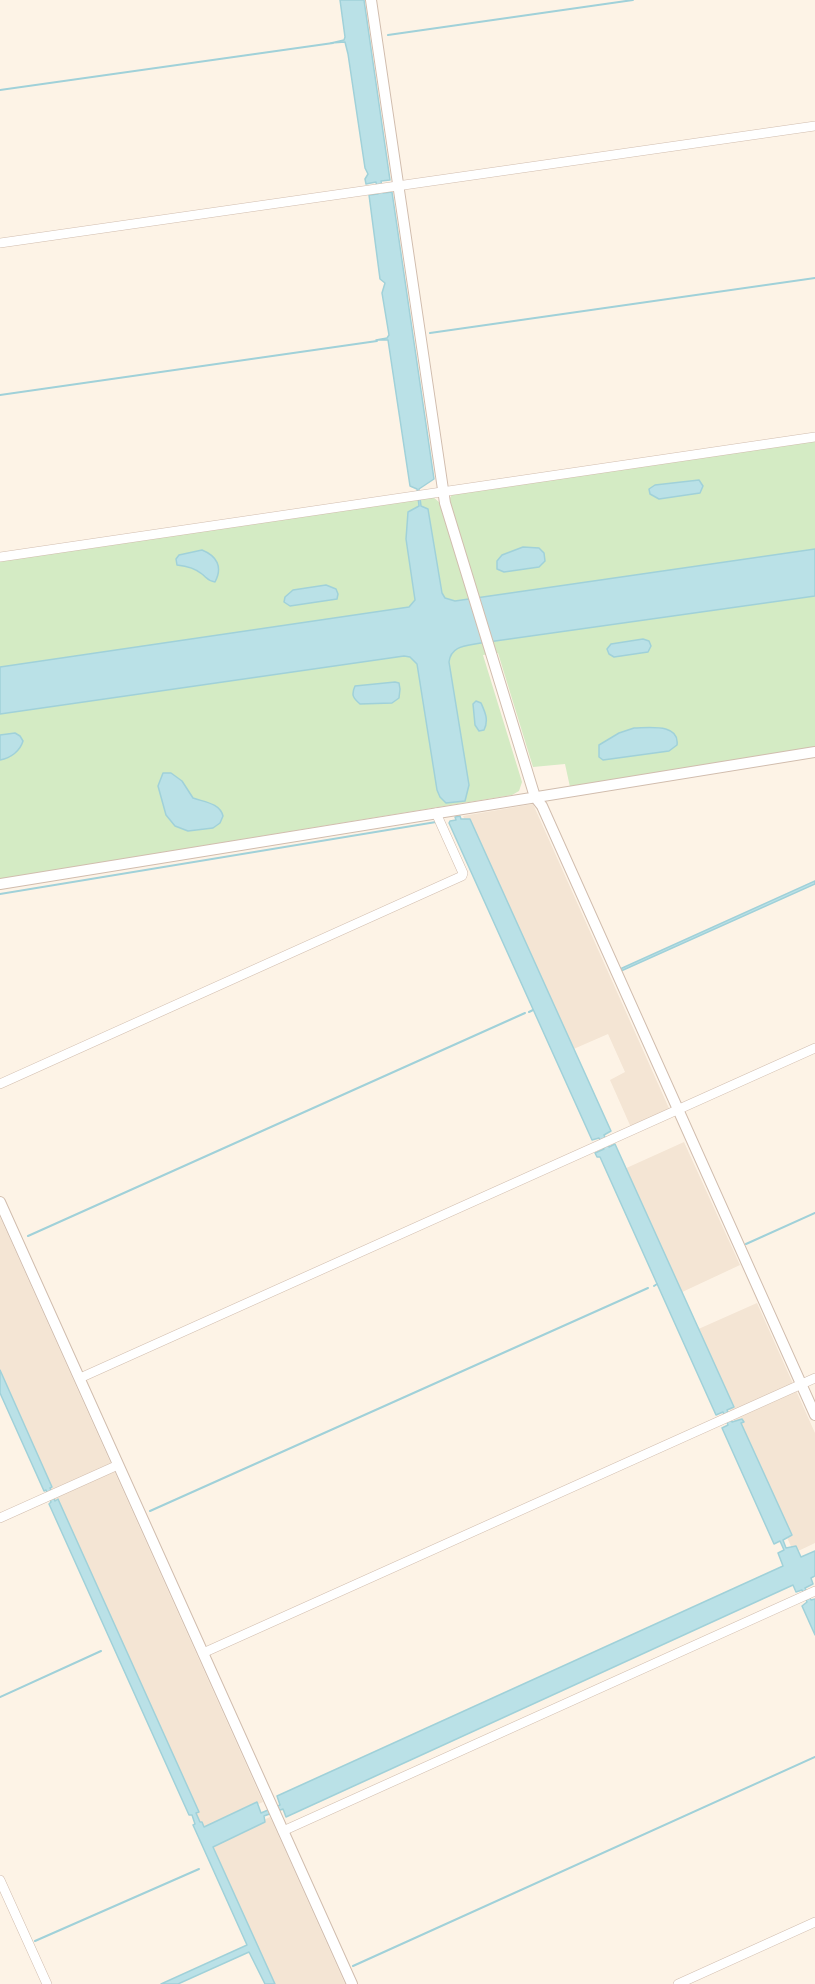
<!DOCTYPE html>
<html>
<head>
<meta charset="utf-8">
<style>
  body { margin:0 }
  canvas { display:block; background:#fdf3e6 }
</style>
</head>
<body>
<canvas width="815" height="1984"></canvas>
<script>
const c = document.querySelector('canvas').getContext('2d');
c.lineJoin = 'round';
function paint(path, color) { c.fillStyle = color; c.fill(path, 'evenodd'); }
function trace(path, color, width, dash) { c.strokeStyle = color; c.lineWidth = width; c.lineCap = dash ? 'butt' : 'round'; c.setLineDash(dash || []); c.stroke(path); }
paint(new Path2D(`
  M533 804 672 1115 633 1132 610 1080 625 1072 608 1034 569 1051 463 816Z
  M684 1142 740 1265 678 1294 622 1170Z
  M0 1217 263 1802 202 1829 0 1380Z
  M757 1303 815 1433V1543L794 1553 694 1331Z
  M270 1817 345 1984H271L209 1845Z`), '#f4e5d4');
paint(new Path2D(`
  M815 441V748L570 787 565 764 533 767 498 653 483 655 522 782 519 791 512 795 0 879V559L433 497 439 502 466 589 449 500 452 494Z`), '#d4ebc4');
const water = new Path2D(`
  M340 0H364L390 180 381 181 383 193 392 192 434 479 419 489 421 506 428 509 442 593 445 598 455 601 815 549V596L481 643C467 646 451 645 449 662L469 785 465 801 446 803 440 797 437 790 417 664 410 657 404 656 0 714V667L409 607 415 600 406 539 408 512 419 506 417 489 410 486 388 340H376L387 338 389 335 382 293 385 283 380 279 369 195 378 194 376 182 366 184 365 179 368 174 365 168 348 54 345 42 331 43 344 40 345 37Z
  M699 480 703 486 700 493 659 499 650 494 649 489 655 485Z
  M523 547 539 548 544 553 545 561 539 567 504 572 497 569V561L502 555Z
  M202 550C217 556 223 567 215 582 208 581 207 578 202 574 195 568 186 566 177 565L176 559 179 555Z
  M326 585 336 589 338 594 337 599 290 606 284 602 285 597 293 590Z
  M643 639 649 641 651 646 648 652 614 657 609 654 607 649 611 644Z
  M395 682 399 683 400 689 399 698 392 703 360 704C353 698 351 695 355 686Z
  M476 701 481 703C485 712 489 720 484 730L479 731 475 725 473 704Z
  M634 728C648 728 680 723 677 745L669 751 603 760 599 757V745L619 733Z
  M15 733 20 736 23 741C20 751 11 758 0 760V735Z
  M163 773H171L182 781 193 798C204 802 220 803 223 816L220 823 213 828 188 831 175 826 166 815 158 786Z
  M460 816 461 819H470L611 1131 604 1135 609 1147 615 1144 734 1407 727 1410 732 1422 742 1419 744 1422 741 1423 792 1535 783 1540 786 1548 796 1546 801 1557 815 1551V1576L811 1578 813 1584 805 1588 811 1600 815 1599V1635L802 1606 807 1602 802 1590 796 1592 793 1585 286 1817 283 1809 264 1816 265 1822 213 1847 275 1984H265L249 1952 178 1984H161L247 1945 193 1825 195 1824 192 1815H189L49 1504 51 1502 46 1490 44 1491 0 1393V1370L52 1487 50 1488 55 1501 58 1499 199 1812 196 1813 200 1822H202L204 1827 257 1802 261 1813 280 1805 277 1796 783 1566 778 1553 784 1550 780 1541 774 1544 722 1428 728 1425 723 1412 716 1415 600 1157H597L595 1153 604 1149 599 1138 592 1140 449 823 450 821 456 820 455 817Z
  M815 881V884L621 971 620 969Z`);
paint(water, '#bae1e7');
trace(water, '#a0d1d9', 1.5);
trace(new Path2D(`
  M388 35 633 0
  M0 90 333 43
  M430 333 815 278
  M0 395 377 341
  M0 894 436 822
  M529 1012 533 1010
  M28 1236 525 1013
  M746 1244 815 1213
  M654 1286 657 1284
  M150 1511 648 1288
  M0 1697 101 1651
  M35 1941 199 1869
  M353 1966 815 1757`), '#a0d1d9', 2);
const minor = new Path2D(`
  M0 243 815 126
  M0 557 815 437
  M0 1084 462 876 463 873 436 813
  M80 1378 815 1048
  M0 1518 118 1465
  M203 1653 815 1378
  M283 1831 815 1591
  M0 1880 47 1984
  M678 1984 815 1922`);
const tertiary = new Path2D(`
  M371 0 445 503 535 797 542 806 815 1415
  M0 884 815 752
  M0 1202 352 1984`);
trace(minor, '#d1bdae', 10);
trace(tertiary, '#d1bdae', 12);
trace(minor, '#fff', 9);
trace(tertiary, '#fff', 10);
</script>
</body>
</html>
